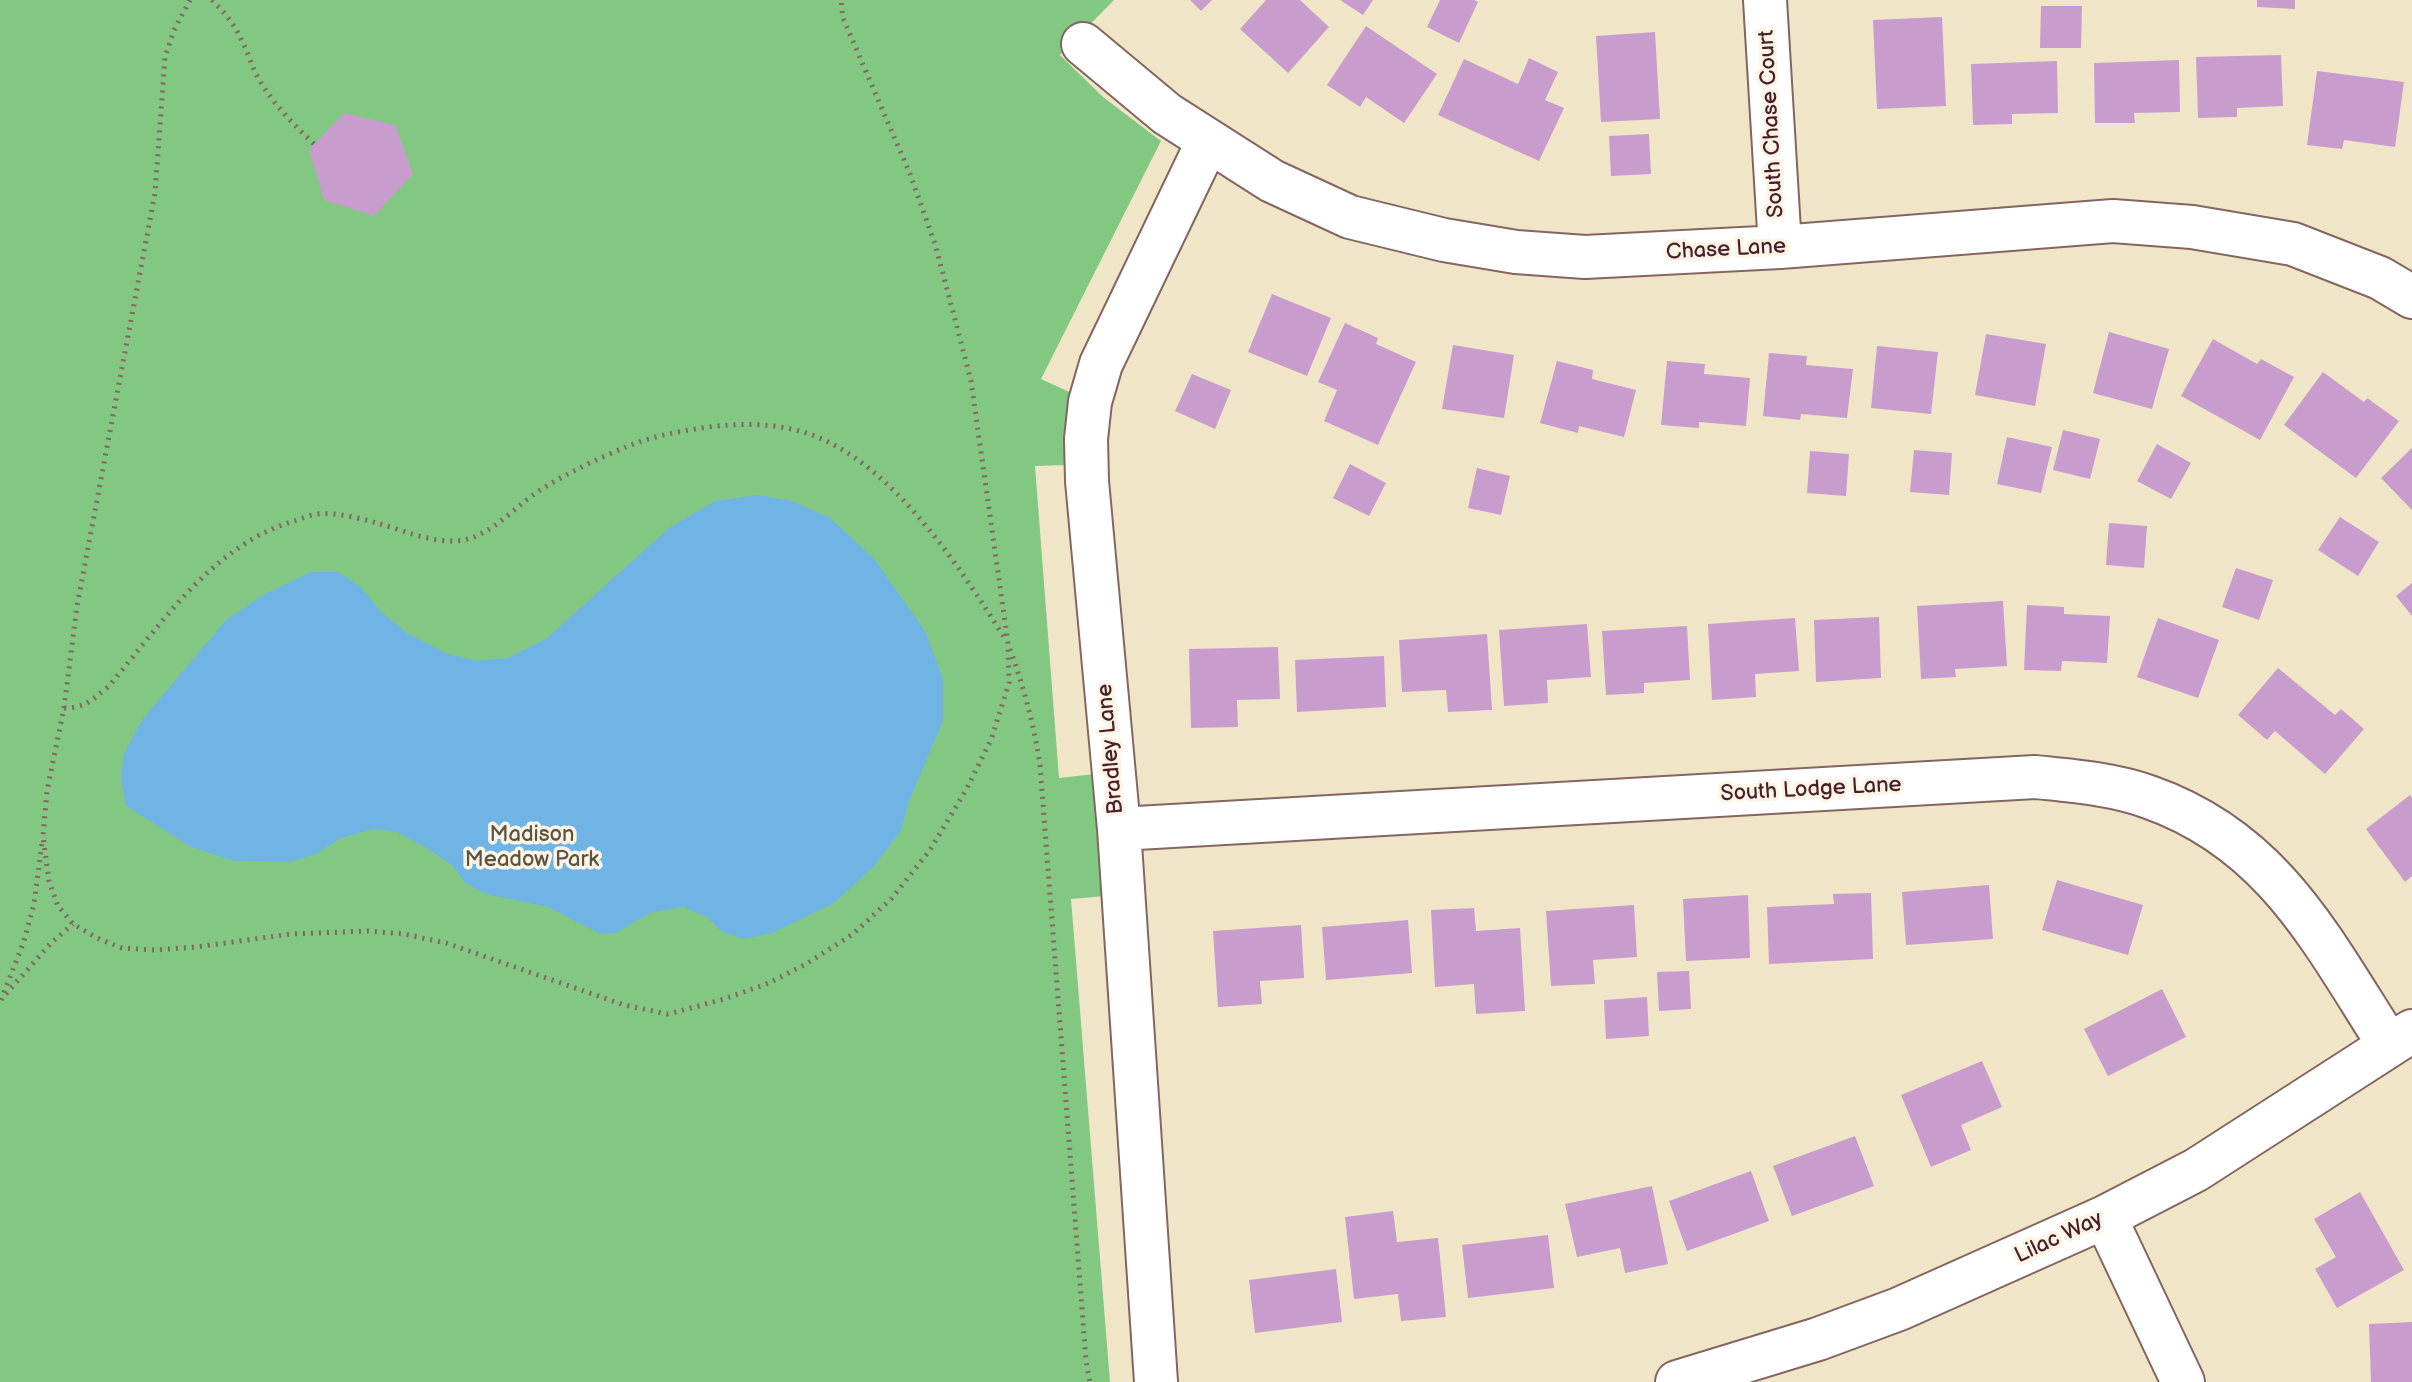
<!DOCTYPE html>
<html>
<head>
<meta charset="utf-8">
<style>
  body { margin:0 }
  canvas { display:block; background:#f0e6c7 }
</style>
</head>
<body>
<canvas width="2412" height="1382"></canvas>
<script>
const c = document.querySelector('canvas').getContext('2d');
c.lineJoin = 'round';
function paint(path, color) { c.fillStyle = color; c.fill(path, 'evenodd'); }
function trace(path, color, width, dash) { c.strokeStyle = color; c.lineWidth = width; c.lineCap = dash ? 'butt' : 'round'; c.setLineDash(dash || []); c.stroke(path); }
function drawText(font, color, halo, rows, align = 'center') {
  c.font = font + ' "Balsamiq Sans",sans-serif'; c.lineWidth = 7; c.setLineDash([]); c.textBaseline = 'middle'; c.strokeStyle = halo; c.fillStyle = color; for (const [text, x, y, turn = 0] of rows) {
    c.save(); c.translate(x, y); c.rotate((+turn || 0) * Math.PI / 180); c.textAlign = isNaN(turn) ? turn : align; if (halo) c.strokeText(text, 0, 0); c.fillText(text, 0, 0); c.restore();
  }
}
paint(new Path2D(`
  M0 0H1114L1060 55 1103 97 1161 141 1041 379 1074 394 1065 430 1067 465 1035 466 1059 778 1095 774 1105 896 1071 899 1110 1382H0Z`), '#83c882');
paint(new Path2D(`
  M757 495 792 501 830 518 875 560 925 631 943 679V720L908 804 901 831 874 866 834 903 772 933 745 939 722 932 707 917 683 907 650 913 616 933 600 934 548 907 486 894 465 883 453 866 425 847 397 832 373 829 341 838 316 854 289 862 234 861 191 847 126 806 121 778 124 754 142 720 226 620 263 595 311 572H338L361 587 380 611 407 633 445 653 476 661 507 658 546 639 669 528 715 501Z`), '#70b4e6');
paint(new Path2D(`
  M1190 0H1212L1201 11Z
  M1266 0H1300L1329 27 1288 73 1240 29Z
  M1340 0H1373L1363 15Z
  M1440 0H1474L1478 2 1459 43 1427 27Z
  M2257 0H2295V9L2257 7Z
  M2041 6H2082L2081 48H2040Z
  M1942 17 1946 106 1877 109 1873 20Z
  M1366 26 1437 74 1404 123 1366 97 1360 107 1327 85Z
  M1655 32 1660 119 1601 122 1596 36Z
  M2281 55 2283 106 2237 108V117L2198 118 2196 57Z
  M1529 58 1558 72 1545 100 1564 108 1539 161 1438 115 1464 59 1518 84Z
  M2179 60 2180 112 2134 113 2135 123H2095L2094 63Z
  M2057 61 2058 113 2012 114V124L1973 125 1971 64Z
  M2317 71 2404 82 2395 147 2344 140 2342 149 2307 145Z
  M344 113 395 125 413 174 374 216 324 200 309 150Z
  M1649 134 1651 174 1611 176 1609 136Z
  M1272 294 1331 318 1307 376 1248 352Z
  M1345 323 1378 338 1376 344 1416 362 1378 445 1324 421 1337 390 1318 382Z
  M2109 332 2169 349 2152 409 2093 393Z
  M1986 334 2046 344 2035 406 1975 395Z
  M2213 339 2257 364 2261 359 2294 377 2260 440 2181 396Z
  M1453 345 1514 355 1504 418 1442 409Z
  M1877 346 1938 352 1931 414 1871 408Z
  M1769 353 1807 356 1806 365 1853 369 1847 418 1801 414 1800 420 1763 416Z
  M1557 361 1593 370 1592 379 1636 390 1624 437 1579 426 1578 433 1540 423Z
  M1667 361 1705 364 1704 374 1750 378 1746 426 1699 422V428L1661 425Z
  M2323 372 2364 402 2367 398 2399 421 2356 478 2284 425Z
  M1192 374 1231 390 1215 429 1175 411Z
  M2063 430 2100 439 2090 479 2053 470Z
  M2007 437 2052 447 2041 493 1997 484Z
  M2157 444 2191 463 2171 499 2137 481Z
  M2412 448V510L2381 478Z
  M1914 450 1952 453 1949 495 1910 492Z
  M1810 451 1849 454 1846 496 1807 493Z
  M1350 464 1386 483 1369 516 1333 498Z
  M1477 468 1510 476 1501 515 1468 508Z
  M2340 517 2379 542 2358 576 2318 550Z
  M2109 523 2147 526 2144 568 2106 565Z
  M2236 568 2273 580 2259 620 2222 607Z
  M2412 583V616L2396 596Z
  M2003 601 2007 666 1955 669 1956 677 1921 679 1917 606Z
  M2027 605 2064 607V614L2110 616 2107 663 2062 661 2061 671 2024 670Z
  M1879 617 1881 678 1816 682 1814 620Z
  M1795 618 1799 671 1755 674 1756 697 1712 700 1708 624Z
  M2158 618 2219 640 2198 698 2137 677Z
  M1587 624 1591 677 1547 680 1548 703 1504 706 1499 630Z
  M1687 626 1690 680 1644 683V693L1606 695 1602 631Z
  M1487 634 1492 710 1448 712 1446 690 1402 692 1399 640Z
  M1278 647 1280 699 1237 700 1238 727 1191 728 1189 649Z
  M1384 656 1386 707 1297 712 1295 660Z
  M2278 668 2335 715 2341 709 2364 729 2325 774 2275 731 2267 740 2238 715Z
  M2410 795 2412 798V876L2405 882 2366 829Z
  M2057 880 2143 905 2128 955 2042 930Z
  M1989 885 1993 939 1906 945 1902 892Z
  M1871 893 1873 959 1769 964 1767 907 1834 904 1833 894Z
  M1748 895 1750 958 1686 961 1683 899Z
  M1634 905 1637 957 1593 960 1595 984 1551 986 1546 911Z
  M1474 908 1476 931 1520 928 1525 1011 1476 1014 1474 984 1435 987 1431 910Z
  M1408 920 1412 973 1326 980 1322 927Z
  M1301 925 1304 978 1260 981 1262 1004 1218 1007 1213 931Z
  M1689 971 1691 1009 1659 1011 1657 972Z
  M2162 989 2186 1037 2108 1076 2084 1029Z
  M1647 997 1649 1036 1606 1039 1604 1000Z
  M1982 1061 2002 1107 1961 1125 1971 1150 1931 1167 1901 1095Z
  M1855 1136 1874 1186 1792 1216 1773 1166Z
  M1751 1171 1769 1221 1687 1251 1669 1201Z
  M1652 1186 1668 1264 1625 1273 1620 1248 1577 1257 1565 1204Z
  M2360 1192 2404 1270 2337 1308 2315 1269 2336 1257 2314 1219Z
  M1393 1211 1397 1242 1438 1238 1446 1317 1401 1321 1398 1294 1354 1299 1345 1217Z
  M1548 1235 1554 1288 1468 1298 1462 1245Z
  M1336 1269 1342 1322 1255 1333 1249 1280Z
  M2412 1322V1382H2371L2369 1324Z`), '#c89dce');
const minor = new Path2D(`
  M1765 0 1780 247
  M1083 44 1167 114 1272 181 1350 217 1444 240 1516 252 1585 257 1780 247 2113 221 2192 227 2293 244 2380 278 2412 297
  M1119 829 2035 777C2073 781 2113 784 2149 797 2274 841 2322 941 2389 1045
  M2105 1217 2183 1382
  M1156 1382 1119 829 1087 481 1086 439 1090 402 1101 364 1208 141
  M1677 1382 1818 1339 1899 1309 2105 1217 2196 1170 2412 1031`);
trace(minor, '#846562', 46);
trace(new Path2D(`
  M190 0 174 30 165 57 155 193 77 606 64 708 47 791 43 836 49 881 58 906 73 924 97 938 122 948 155 950 196 947 291 934 368 931 404 934 446 943 624 1005 668 1014 721 1000 769 983 806 964 853 934 892 898 930 850 966 790 991 740 1009 683 1008 643 971 381 952 308 935 244 910 174 843 18 841 0
  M212 0C224 12 235 25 242 41 248 52 251 65 257 76 272 103 292 123 314 144
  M1010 649C1024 688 1034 725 1040 765L1086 1361 1090 1382
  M64 708C85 708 92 700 108 687 161 625 212 545 294 521 301 519 310 515 317 514 336 512 358 518 377 523 407 531 445 550 476 536 502 525 521 501 545 487 568 473 601 457 626 447 652 436 681 431 708 427 735 424 760 423 786 428 882 444 958 565 1006 640
  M6 994 51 943 73 924
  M1 1000 24 941 34 904 42 843`), '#846562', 5, [2, 6]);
trace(minor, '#fff', 42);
drawText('22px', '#4a1f2b', '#fcf5e5', [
  ["South Chase Court",1772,124,-93],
  ["Chase Lane",1726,250,-3],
  ["Bradley Lane",1111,749,-95],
  ["South Lodge Lane",1811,790,-3],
  ["Lilac Way",2059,1238,-25]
]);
drawText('22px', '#5b5245', '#fcf5e5', [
  ["Madison",532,835],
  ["Meadow Park",532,860]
]);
</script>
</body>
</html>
